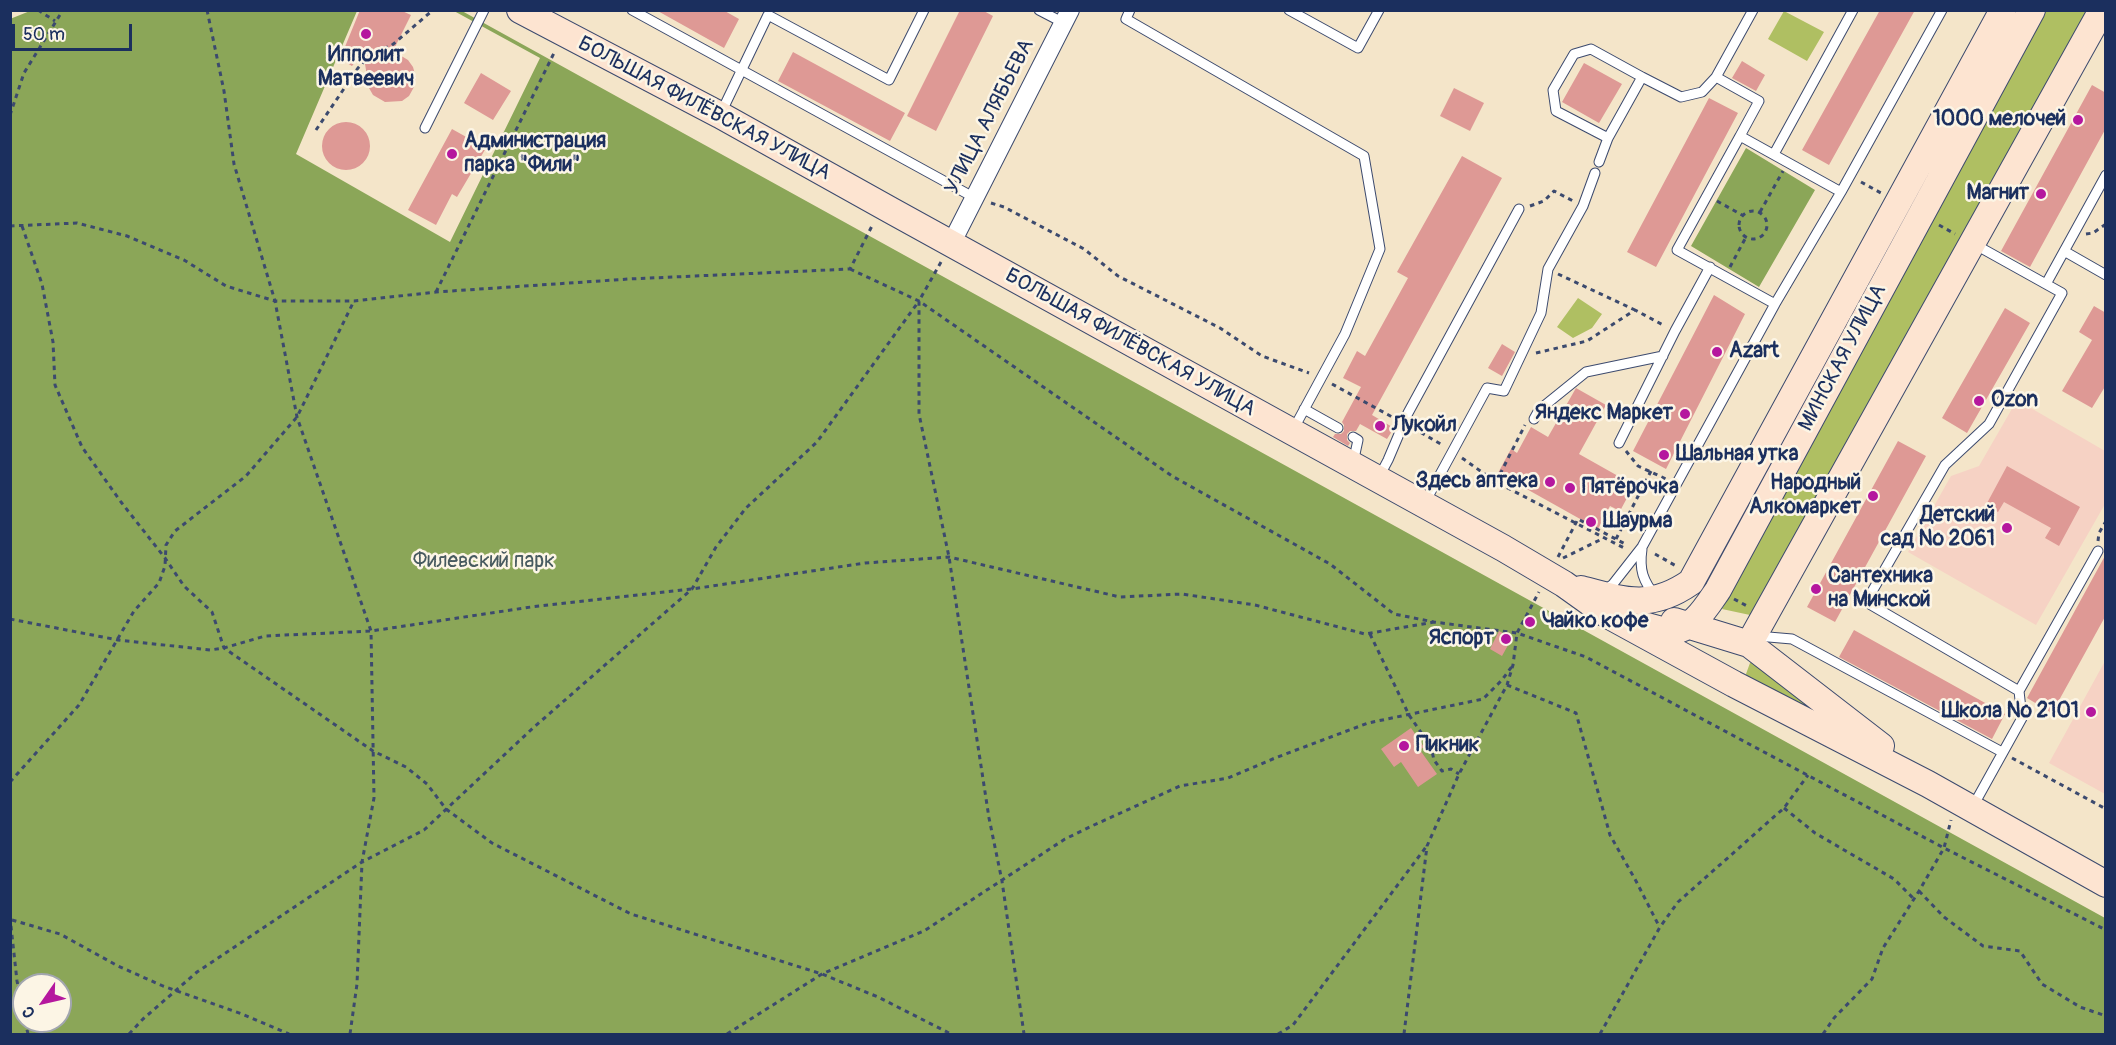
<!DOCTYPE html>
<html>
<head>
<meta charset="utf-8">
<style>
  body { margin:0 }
  #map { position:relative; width:2116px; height:1045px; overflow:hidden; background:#f4e5c9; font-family:Pangolin,sans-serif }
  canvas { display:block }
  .frame { position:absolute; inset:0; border:12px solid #1b2f5e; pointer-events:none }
  .north { position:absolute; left:12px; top:973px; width:60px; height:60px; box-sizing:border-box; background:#fcf5e5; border:2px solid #a2a6af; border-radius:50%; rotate:236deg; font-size:16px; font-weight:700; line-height:24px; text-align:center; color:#1b2f5e }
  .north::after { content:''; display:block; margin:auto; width:21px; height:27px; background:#b5179e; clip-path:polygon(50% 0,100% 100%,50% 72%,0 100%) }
  .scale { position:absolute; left:12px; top:24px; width:120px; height:27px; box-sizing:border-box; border:3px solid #1b2f5e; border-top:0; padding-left:8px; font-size:18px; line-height:21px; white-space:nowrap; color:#1b2f5e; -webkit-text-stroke:4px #fcf5e5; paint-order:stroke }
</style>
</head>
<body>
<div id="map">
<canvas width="2116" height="1045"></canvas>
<div class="frame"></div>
<div class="north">С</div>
<div class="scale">50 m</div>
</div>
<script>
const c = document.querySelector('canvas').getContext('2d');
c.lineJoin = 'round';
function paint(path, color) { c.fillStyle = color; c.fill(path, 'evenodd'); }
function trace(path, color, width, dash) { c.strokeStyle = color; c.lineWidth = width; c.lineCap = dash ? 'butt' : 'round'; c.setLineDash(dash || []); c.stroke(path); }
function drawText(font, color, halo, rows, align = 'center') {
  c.font = font + ' Pangolin,sans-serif'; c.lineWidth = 5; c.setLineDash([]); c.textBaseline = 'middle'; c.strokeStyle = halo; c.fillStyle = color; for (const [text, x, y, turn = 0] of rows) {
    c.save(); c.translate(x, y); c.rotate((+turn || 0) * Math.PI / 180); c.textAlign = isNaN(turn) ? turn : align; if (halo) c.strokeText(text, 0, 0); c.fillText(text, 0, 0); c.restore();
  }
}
paint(new Path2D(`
  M2017 400 2105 451V504L2036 625 1908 552 1951 476 1979 466Z
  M2105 661V794L2049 763Z`), '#f6d2c4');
paint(new Path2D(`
  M1784 11 1824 32 1807 61 1768 39Z
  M2045 11H2093L1750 615 1722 609Z
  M1578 298 1602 314 1592 328 1573 338 1557 327Z
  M1754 661 1862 736 1747 677 1746 674 1750 663Z`), '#afbf62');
paint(new Path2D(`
  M30 11H357L296 154 450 242 540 58 454 11H462L2105 918V1034H11L10 19ZM24 985H60V1021H24Z
  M1746 148 1815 190 1759 287 1691 246Z`), '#8ba658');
paint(new Path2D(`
  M360 10H400L411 15 393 51 408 60 413 67 416 78 414 87 409 96 402 101 385 102 373 95 369 88 363 52 352 66 340 59Z
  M656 10H723L739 19 724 48Z
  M960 10H982L993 16 936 131 907 116Z
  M1880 10H1915L1829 165 1802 150Z
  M793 52 905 113 890 141 778 81Z
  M1742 61 1765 75 1756 91 1732 78Z
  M1584 63 1622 84 1599 123 1562 102Z
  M481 73 511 91 493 120 464 103Z
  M2092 85 2106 93V128L2030 267 2001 251Z
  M1454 88 1484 103 1470 131 1440 116Z
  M1709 98 1738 113 1656 267 1627 252Z
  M322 146a24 24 0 1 1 48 0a24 24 0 1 1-48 0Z
  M452 129 486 148 457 197 452 194 436 225 408 210Z
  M1462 156 1502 178 1372 415 1394 428 1387 439 1360 424 1356 431H1350L1347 434V440L1350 443 1348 446 1333 437 1335 434H1341L1344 431V425L1342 422 1361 387 1343 378 1357 351 1365 356 1408 278 1397 272Z
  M1714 295 1745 314 1666 469 1633 451Z
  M2094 306 2106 313V385L2092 408 2062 391 2092 340 2079 332Z
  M2005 308 2030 323 1967 433 1942 418Z
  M1502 344 1515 352 1502 376 1488 368Z
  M1576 388 1606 405 1579 454 1634 485 1620 511 1610 506 1598 529 1498 473 1511 449 1517 453 1531 427 1548 437Z
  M1898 441 1926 456 1835 622 1807 607Z
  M2007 466 2080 507 2059 546 2045 538 2051 528 2004 502 1998 512 1986 505Z
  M2106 554V615L2052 713 2027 698Z
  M1854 630 2005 714 1992 739 1839 657Z
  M1499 631 1512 638 1502 656 1490 649Z
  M1411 728 1424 747 1420 750 1437 774 1418 787 1401 762 1394 767 1381 749Z`), '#de9995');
const lane = new Path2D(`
  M632 10 975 198
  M1039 10 1064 23
  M1130 10 1126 19 1364 156 1380 249 1345 334 1293 430
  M1289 10 1358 48 1379 10
  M1753 10 1716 77 1759 101 1740 136 1841 192
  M1642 77 1681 97 1702 92 1716 77
  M721 113 768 15 889 80 924 10
  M425 128 484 10
  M1740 136 1677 250 1775 304
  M1774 154 1853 10
  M1599 162 1608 138 1642 77 1591 49 1574 54 1553 90 1556 111 1608 138
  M1974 244 2062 293 1989 424 1945 465 1866 602 2019 691 2098 551
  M2064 251 2106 275
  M2046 284 2106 175
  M1304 409 1338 428
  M1534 419 1539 410 1586 372 1663 356
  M1619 443 1675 331 1710 267
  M1353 463 1358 440 1353 437
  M1379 477 1388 460 1408 413 1519 209
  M1424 504 1487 388 1504 391 1541 313 1548 269 1583 206 1595 173
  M1642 549C1639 570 1643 581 1656 597
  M1604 591 1613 584 1642 547 1775 304 1841 192 1942 10
  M1757 636 1792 639 2002 752
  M1972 808 2022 718 2019 691`);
const street = new Path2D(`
  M951 244 1070 10`);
const secondary = new Path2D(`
  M520 10 720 115 892 211 1503 548 1564 584 1606 614 1734 684 1928 784 2106 884
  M1581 589C1625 601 1651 610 1691 582L2003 10
  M1674 621 1749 644 1881 746
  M1641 624C1650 627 1659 630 1669 631 1692 632 1707 606 1718 590L2032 10
  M1749 644 2102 10`);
trace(lane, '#3c4a6e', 11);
trace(street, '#3c4a6e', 20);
trace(secondary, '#3c4a6e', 28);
trace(new Path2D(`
  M38 10 55 21
  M207 10 224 91 234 164 275 301 297 417 371 631 374 798 362 862 357 984 350 1034
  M10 115 24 73 63 10
  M316 130 358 68 373 52 391 46 433 10
  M1861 182 1881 193
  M1717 201 1742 215
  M991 203 1004 207 1084 249 1118 276 1220 328 1262 356 1309 373
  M1530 206 1544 201 1554 191 1573 201
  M1739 225a14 14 0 1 1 28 0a14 14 0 1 1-28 0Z
  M1760 212 1783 171
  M1939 225 1955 234
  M10 226 77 223 127 236 184 260 226 286 275 301H354L436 292 629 279 850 269 873 224
  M22 226 42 284 53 342 55 385 82 447 121 502 165 558 184 586 212 612 224 648 373 751 406 767 427 784 446 809 492 843 631 914 822 974 878 997 951 1034
  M2086 234 2093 233 2106 224
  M941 262 919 301V414L949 557 989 818 1002 881 1024 1034
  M1730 267 1746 237
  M850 269 919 301 1172 476 1330 564 1394 614 1434 622 1517 633 1586 657 1944 848 2106 930
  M1558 274 1635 310
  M436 292 555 51
  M1536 353 1587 341 1635 310 1665 326
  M1332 384 1394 418
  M1413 428 1444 446
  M1626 451 1638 466 1666 479
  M1462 458 1496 482 1626 549
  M1496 482 1525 425
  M1616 539 1651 471
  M2098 541 2099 533 2106 521
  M1655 554 1678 567
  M1558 557 1578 519 1627 545
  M1563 558 1604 538
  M1734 599 1747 606
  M10 619 118 640 210 650 224 648 265 636 371 631 531 607 692 589 865 563 949 557 1120 597 1182 594 1255 605 1365 634 1434 622
  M1370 634 1409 715 1431 747 1434 760 1442 771 1451 769 1459 774
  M1507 685 1576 713 1610 835 1636 881 1659 926
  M2012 758 2106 809
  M10 782 79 705 134 611 159 583 165 566 166 545 175 531 246 476 297 417 354 301
  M1784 808 1815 833 1894 879 1914 899
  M1919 891 1944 917 1983 946 2020 951 2042 984 2080 1007 2106 1016
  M10 917 17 981 24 1014
  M12 920 60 934 118 966 163 986 242 1014 289 1034
  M25 1021 28 1034
  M129 1034 143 1019 197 972 362 862 424 830 533 728 692 589 716 547 746 508 817 442 919 301
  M727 1034 822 974 924 931 1065 839 1094 825 1180 786 1228 778 1275 758 1368 723 1483 699 1502 680 1513 665
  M1278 1034 1293 1025 1426 847
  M1404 1034 1427 846 1459 774 1507 685 1513 665 1517 633 1539 592
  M1600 1034 1660 927 1678 902 1784 808 1808 775
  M1823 1034 1834 1018 1872 979 1883 948 1919 891 1944 848 1951 820`), '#3c4a6e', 3, [4.5, 4.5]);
trace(lane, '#fff', 9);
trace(street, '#fff', 18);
trace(secondary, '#fde4d1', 26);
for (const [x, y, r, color] of [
  [366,34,6,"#b5179e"],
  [2078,120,6,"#b5179e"],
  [452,154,6,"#b5179e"],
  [2041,194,6,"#b5179e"],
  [1717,352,6,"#b5179e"],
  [1979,401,6,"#b5179e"],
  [1685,414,6,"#b5179e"],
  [1380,426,6,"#b5179e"],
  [1664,455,6,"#b5179e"],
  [1550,482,6,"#b5179e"],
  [1570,488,6,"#b5179e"],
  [1873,496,6,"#b5179e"],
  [1591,522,6,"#b5179e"],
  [2007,528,6,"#b5179e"],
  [1816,589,6,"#b5179e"],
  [1530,622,6,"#b5179e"],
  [1506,639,6,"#b5179e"],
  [2091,712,6,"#b5179e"],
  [1404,746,6,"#b5179e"]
]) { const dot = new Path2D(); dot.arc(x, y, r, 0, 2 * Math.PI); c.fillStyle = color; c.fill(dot); trace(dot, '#fcf5e5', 2); }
drawText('bold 21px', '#1b2f5e', '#fcf5e5', [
  ["Ипполит",366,56,"center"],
  ["Матвеевич",366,80,"center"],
  ["1000 мелочей",2066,120,"right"],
  ["Администрация",464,142],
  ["парка \"Фили\"",464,166],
  ["Магнит",2029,194,"right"],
  ["Azart",1729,352],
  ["Ozon",1991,401],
  ["Яндекс Маркет",1673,414,"right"],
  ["Лукойл",1392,426],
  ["Шальная утка",1676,455],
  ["Здесь аптека",1538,482,"right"],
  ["Народный",1861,484,"right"],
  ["Алкомаркет",1861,508,"right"],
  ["Пятёрочка",1582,488],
  ["Детский",1995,516,"right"],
  ["сад № 2061",1995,540,"right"],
  ["Шаурма",1603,522],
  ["Сантехника",1828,577],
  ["на Минской",1828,601],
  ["Чайко кофе",1542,622],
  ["Яспорт",1494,639,"right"],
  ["Школа № 2101",2079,712,"right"],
  ["Пикник",1416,746]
], 'left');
drawText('21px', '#1b2f5e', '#fcf5e5', [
  ["БОЛЬШАЯ ФИЛЁВСКАЯ УЛИЦА",704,109,28],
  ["УЛИЦА АЛЯБЬЕВА",990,117,-63],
  ["БОЛЬШАЯ ФИЛЁВСКАЯ УЛИЦА",1130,343,29],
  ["МИНСКАЯ УЛИЦА",1843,358,-62]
]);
drawText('21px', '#475a5f', '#fcf5e5', [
  ["Филевский парк",484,562]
]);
</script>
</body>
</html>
